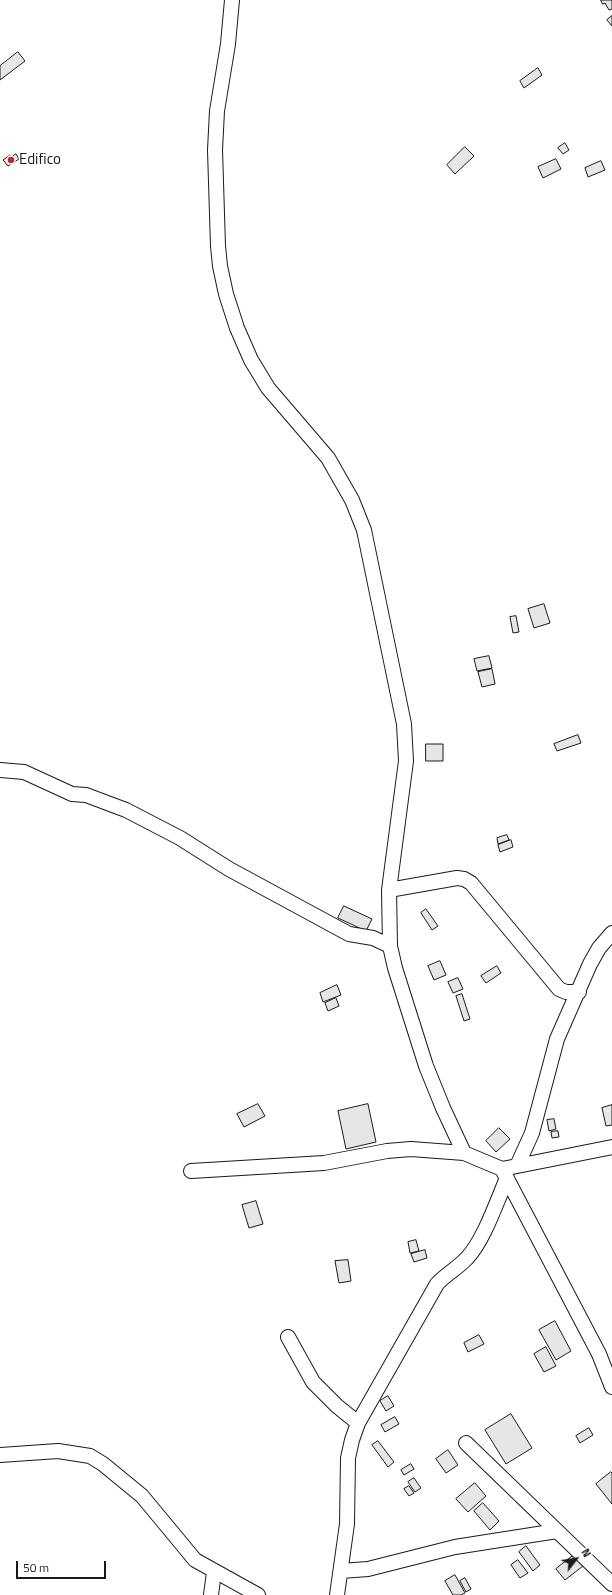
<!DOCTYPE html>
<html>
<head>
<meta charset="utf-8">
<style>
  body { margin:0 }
  #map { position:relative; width:612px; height:1595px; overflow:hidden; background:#fff; font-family:"Titillium Web",sans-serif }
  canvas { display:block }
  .north { position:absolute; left:556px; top:1539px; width:40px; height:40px; -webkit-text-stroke:3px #fff; paint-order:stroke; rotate:59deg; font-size:11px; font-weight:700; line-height:16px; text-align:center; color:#1a1a1a }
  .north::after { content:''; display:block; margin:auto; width:14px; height:18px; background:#1a1a1a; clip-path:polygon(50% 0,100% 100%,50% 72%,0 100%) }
  .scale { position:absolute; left:16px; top:1561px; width:90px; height:18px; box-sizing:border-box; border:2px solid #1a1a1a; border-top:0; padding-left:5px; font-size:12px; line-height:14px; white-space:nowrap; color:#1a1a1a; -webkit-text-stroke:3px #fff; paint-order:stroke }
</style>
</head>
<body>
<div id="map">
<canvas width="612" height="1595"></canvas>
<div class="north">N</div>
<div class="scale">50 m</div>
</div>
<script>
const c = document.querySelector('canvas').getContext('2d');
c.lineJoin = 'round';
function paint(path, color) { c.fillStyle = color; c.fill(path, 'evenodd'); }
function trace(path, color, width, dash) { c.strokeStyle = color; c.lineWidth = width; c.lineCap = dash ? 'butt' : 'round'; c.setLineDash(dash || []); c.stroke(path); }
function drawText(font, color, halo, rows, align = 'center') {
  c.font = font + ' "Titillium Web",sans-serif'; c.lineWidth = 3; c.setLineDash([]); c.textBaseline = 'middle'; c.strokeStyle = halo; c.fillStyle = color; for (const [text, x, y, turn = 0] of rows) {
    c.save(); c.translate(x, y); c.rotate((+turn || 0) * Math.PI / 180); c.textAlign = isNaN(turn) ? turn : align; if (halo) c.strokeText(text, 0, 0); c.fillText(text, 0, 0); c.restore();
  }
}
const building = new Path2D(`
  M601 0H612V9L609 10 605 3 603 4Z
  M612 16V26L607 20Z
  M18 52 25 61 0 80V66Z
  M538 68 542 75 524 88 520 81Z
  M565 143 569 150 563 154 558 148Z
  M465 147 474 156 455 174 447 165Z
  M16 154 19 159 8 166 3 160 10 155 11 157Z
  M556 159 561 169 543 178 538 167Z
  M601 161 605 170 588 177 585 168Z
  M544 604 550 623 534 628 528 609Z
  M516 616 519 632 513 633 510 617Z
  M489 656 492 668 477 671 474 659Z
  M492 669 495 684 482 687 478 672Z
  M578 735 581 743 557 751 554 744Z
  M426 744H443V761H426Z
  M507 835 509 840 498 844 497 838Z
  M511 840 513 847 500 852 498 845Z
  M344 906 372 919 366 931 338 918Z
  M426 909 438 926 432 930 421 913Z
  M440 961 446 975 434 980 428 966Z
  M497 966 501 973 486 983 481 976Z
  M458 978 463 989 453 993 448 982Z
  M337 985 341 995 323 1002 320 993Z
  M462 994 470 1019 464 1021 456 996Z
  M336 998 339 1006 328 1011 325 1003Z
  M258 1104 265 1116 244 1127 237 1114Z
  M368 1104 376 1142 346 1149 338 1111Z
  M612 1105V1125L606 1126 602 1108Z
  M554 1119 556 1129 549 1131 547 1120Z
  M499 1128 510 1139 496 1152 486 1141Z
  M558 1131 559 1137 552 1138 551 1132Z
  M256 1201 263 1224 249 1228 242 1205Z
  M416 1240 419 1251 410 1253 408 1242Z
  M425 1250 427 1258 414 1262 411 1254Z
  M348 1260 351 1281 339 1283 335 1261Z
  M555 1321 571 1351 556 1360 539 1330Z
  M479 1335 484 1344 468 1352 464 1343Z
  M546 1347 556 1366 544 1372 534 1354Z
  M388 1396 394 1406 386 1411 380 1401Z
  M511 1414 532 1448 506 1464 485 1430Z
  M395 1417 399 1424 385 1432 381 1425Z
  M589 1428 593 1435 580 1443 576 1436Z
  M378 1441 394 1462 388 1467 372 1445Z
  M448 1450 458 1465 446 1473 436 1459Z
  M411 1464 414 1469 404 1475 401 1470Z
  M611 1472 612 1473V1504L596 1484Z
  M414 1478 421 1488 415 1492 408 1482Z
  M475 1483 486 1496 468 1512 456 1499Z
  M409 1486 414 1493 409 1496 404 1489Z
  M483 1503 499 1521 490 1530 474 1511Z
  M526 1546 540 1565 533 1571 519 1552Z
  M574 1555 583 1566 565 1580 556 1569Z
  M518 1560 528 1573 520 1578 511 1565Z
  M455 1575 465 1593 461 1595H453L445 1581Z
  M465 1578 471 1589 466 1592 460 1581Z`);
paint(building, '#e6e6e6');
trace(building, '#1a1a1a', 1);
const minor = new Path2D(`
  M232 0 228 44 217 111 215 150 218 246 220 266 226 294 237 328 251 360 268 388 328 458 352 500 364 530 404 724 406 761 389 890 390 946 395 968 426 1066 443 1108 464 1153
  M0 770 24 772 72 794 86 795 126 810 180 838 229 869 349 934 373 938 390 946
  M389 890 457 878 464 879 471 883 559 989 566 992H579
  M517 1166 532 1133 557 1039 590 964 599 948 612 933
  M191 1171 324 1163 387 1151 411 1149 464 1153 502 1169 612 1147
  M504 1173 599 1354 612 1387
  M288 1337 313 1382 337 1406 358 1423
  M466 1443 612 1584
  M0 1455 58 1451 90 1456 103 1464 142 1496 195 1560 258 1595
  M341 1571 368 1569 455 1547 557 1531
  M211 1595 214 1572
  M337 1595 347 1524 348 1458 352 1440 358 1423 437 1284C446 1274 458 1268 467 1258 484 1240 497 1201 507 1178`);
trace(minor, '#1a1a1a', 16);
trace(minor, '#fff', 14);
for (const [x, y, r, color] of [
  [11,160,4,"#c62828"]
]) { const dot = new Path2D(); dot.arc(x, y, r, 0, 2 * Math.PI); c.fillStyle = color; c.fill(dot); trace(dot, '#fff', 1.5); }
drawText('15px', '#1a1a1a', '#fff', [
  ["Edifico",19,160]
], 'left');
</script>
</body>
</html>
